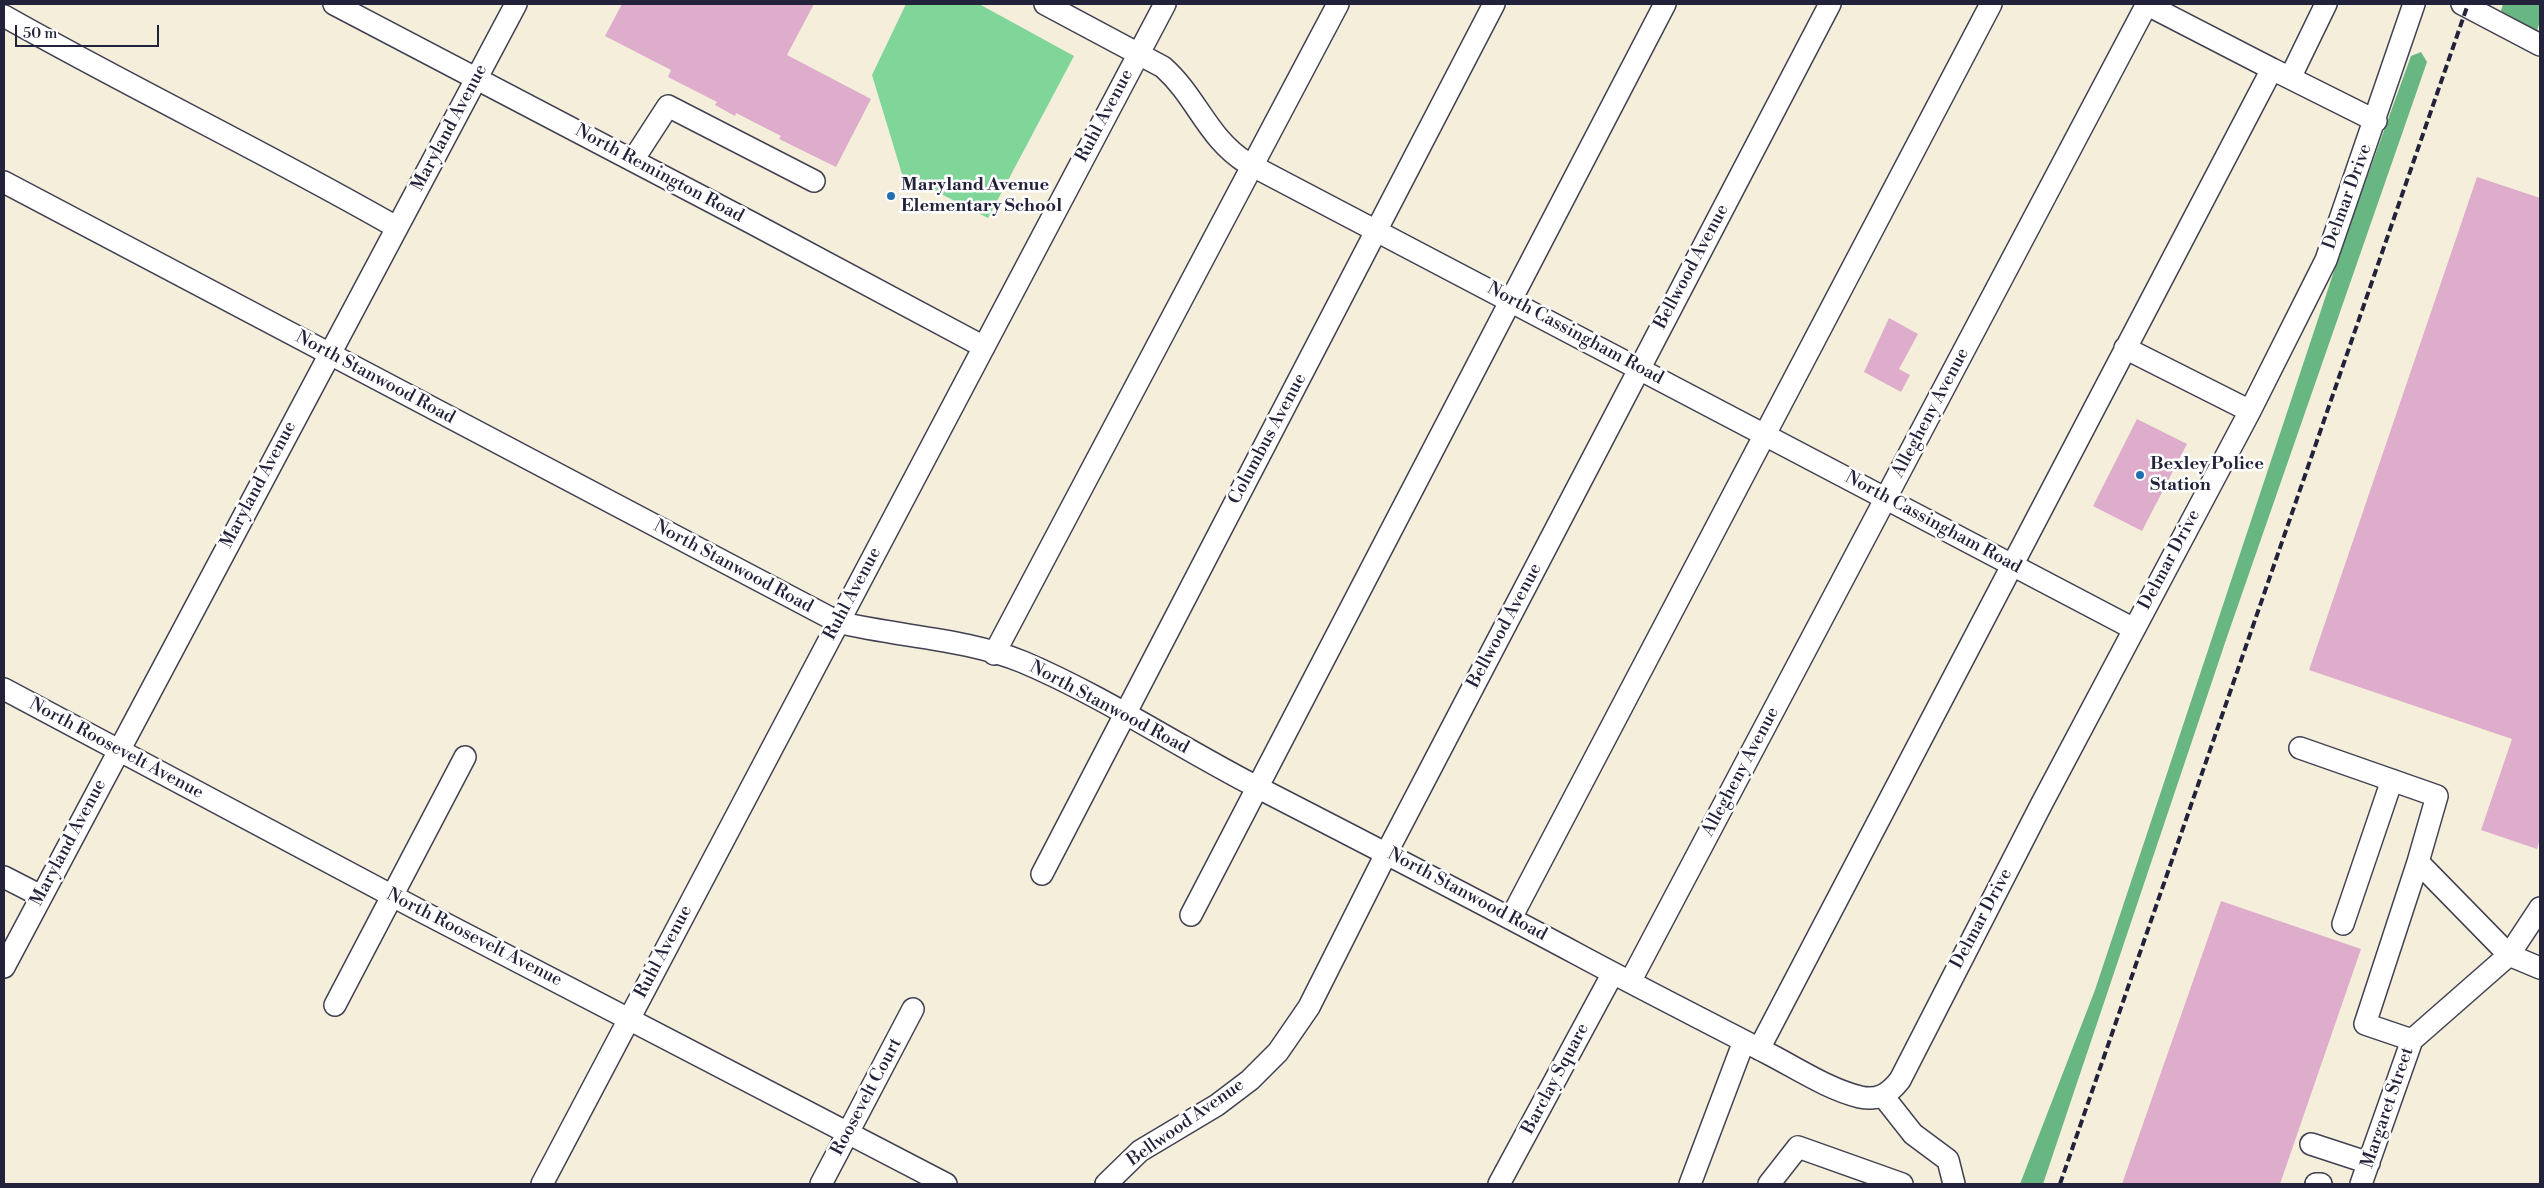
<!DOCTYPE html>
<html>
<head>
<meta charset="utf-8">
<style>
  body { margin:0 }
  #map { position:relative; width:2544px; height:1188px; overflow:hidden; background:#f4eedb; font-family:"Libre Bodoni",serif }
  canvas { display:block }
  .frame { position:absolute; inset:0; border:5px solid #22223b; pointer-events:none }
  .scale { position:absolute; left:15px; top:25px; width:144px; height:22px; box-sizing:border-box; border:2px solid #22223b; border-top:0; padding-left:6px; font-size:15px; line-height:18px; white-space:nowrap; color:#22223b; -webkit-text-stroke:4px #fff; paint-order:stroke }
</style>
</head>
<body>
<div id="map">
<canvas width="2544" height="1188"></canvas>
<div class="frame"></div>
<div class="scale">50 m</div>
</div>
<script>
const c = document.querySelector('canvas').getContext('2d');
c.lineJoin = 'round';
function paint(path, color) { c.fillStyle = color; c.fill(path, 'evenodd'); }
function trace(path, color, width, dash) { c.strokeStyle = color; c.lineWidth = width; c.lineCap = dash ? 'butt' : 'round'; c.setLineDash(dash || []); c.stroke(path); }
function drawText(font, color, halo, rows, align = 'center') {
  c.font = font + ' "Libre Bodoni",serif'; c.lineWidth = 5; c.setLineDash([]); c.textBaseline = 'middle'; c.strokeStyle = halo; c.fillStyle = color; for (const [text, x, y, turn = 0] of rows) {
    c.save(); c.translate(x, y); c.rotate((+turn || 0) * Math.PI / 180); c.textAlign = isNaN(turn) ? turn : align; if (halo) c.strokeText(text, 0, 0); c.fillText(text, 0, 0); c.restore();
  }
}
paint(new Path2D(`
  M906 4H979L1074 56 988 218 902 174 872 75Z`), '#80d599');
paint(new Path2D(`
  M2503 4H2540V21L2537 31 2501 11Z
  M2421 52 2427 62 2228 634 2043 1184H2020L2095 990 2345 238 2411 56Z`), '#68b681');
paint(new Path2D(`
  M622 4H814L787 55 871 99 836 167 779 139 781 136 736 113 735 116 715 105 717 102 668 77 671 70 605 36Z
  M2477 177 2540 198V838L2537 849 2481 830 2512 739 2309 670Z
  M1889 318 1918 334 1899 369 1910 375 1901 392 1864 372Z
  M2137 419 2187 444 2142 531 2093 506Z
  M2221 901 2361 949 2280 1184H2122Z`), '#deadcc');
const minor = new Path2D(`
  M334 4 752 223 984 347
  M1045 4 1163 67C1197 97 1207 138 1247 163L2134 629
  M2462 4 2540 45
  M4 16C133 89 267 153 396 227
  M2272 69 2376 121
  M2290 78 2326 4
  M633 160 668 106 814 181
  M4 182 838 622C899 637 965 638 1023 662 1103 696 1176 745 1253 785 1362 841 1471 897 1579 955 1642 989 1706 1021 1769 1054 1798 1069 1828 1089 1860 1097 1878 1101 1889 1094 1900 1080L2041 805 2250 411 2326 260 2414 4
  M2125 348 2250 411
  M994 654 1338 4
  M4 689 417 909 946 1184
  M2300 748 2437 796 2418 862 2509 955 2540 968
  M1042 874 1494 4
  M4 877 41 896
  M1191 915 1665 4
  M1511 918 1991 4
  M2343 924 2392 780
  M4 967 516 4
  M1630 982 2147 4
  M335 1005 465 757
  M2412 1040 2365 1024 2418 862
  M1759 1049 2272 69 2146 4
  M1883 1096 1913 1134 1948 1160 1954 1184
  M2311 1144 2369 1163
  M542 1184 1165 4
  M821 1184 913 1009
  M1106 1184 1140 1151 1217 1105 1250 1080 1278 1052 1309 1007 1387 852 1830 4
  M1499 1184 1613 973
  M1690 1184 1744 1041
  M1769 1184 1798 1147 1902 1184
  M2316 1184H2321
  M2361 1184 2412 1040 2509 955 2540 908`);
trace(minor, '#424153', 24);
trace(minor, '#fff', 21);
trace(new Path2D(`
  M2060 1184 2468 4`), '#22223b', 4, [8, 4]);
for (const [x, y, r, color] of [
  [891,196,5,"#1f6fb2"],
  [2140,475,5,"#1f6fb2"]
]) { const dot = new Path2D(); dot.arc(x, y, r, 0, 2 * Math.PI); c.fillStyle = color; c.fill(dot); trace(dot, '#fff', 2); }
drawText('18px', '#22223b', '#fff', [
  ["Ruhl Avenue",1105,116,-62],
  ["Maryland Avenue",450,128,-62],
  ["North Remington Road",659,174,28],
  ["Delmar Drive",2348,197,-70],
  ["Bellwood Avenue",1692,267,-62],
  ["North Cassingham Road",1575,334,28],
  ["North Stanwood Road",375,378,28],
  ["Allegheny Avenue",1931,413,-62],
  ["Columbus Avenue",1268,439,-62],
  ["Maryland Avenue",259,485,-62],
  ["North Cassingham Road",1933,523,28],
  ["Delmar Drive",2170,560,-62],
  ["North Stanwood Road",733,567,28],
  ["Ruhl Avenue",853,594,-62],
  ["Bellwood Avenue",1505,626,-62],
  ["North Stanwood Road",1109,708,28],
  ["North Roosevelt Avenue",116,749,28],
  ["Allegheny Avenue",1741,772,-62],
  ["Maryland Avenue",69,843,-62],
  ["North Stanwood Road",1467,895,28],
  ["Delmar Drive",1982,919,-62],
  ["North Roosevelt Avenue",474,938,27],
  ["Ruhl Avenue",664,952,-62],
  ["Barclay Square",1556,1079,-62],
  ["Roosevelt Court",867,1097,-62],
  ["Margaret Street",2388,1108,-71],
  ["Bellwood Avenue",1186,1123,-35]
]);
drawText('bold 18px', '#22223b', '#fff', [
  ["Maryland Avenue",901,186],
  ["Elementary School",901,207],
  ["Bexley Police",2150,465],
  ["Station",2150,486]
], 'left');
</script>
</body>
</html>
